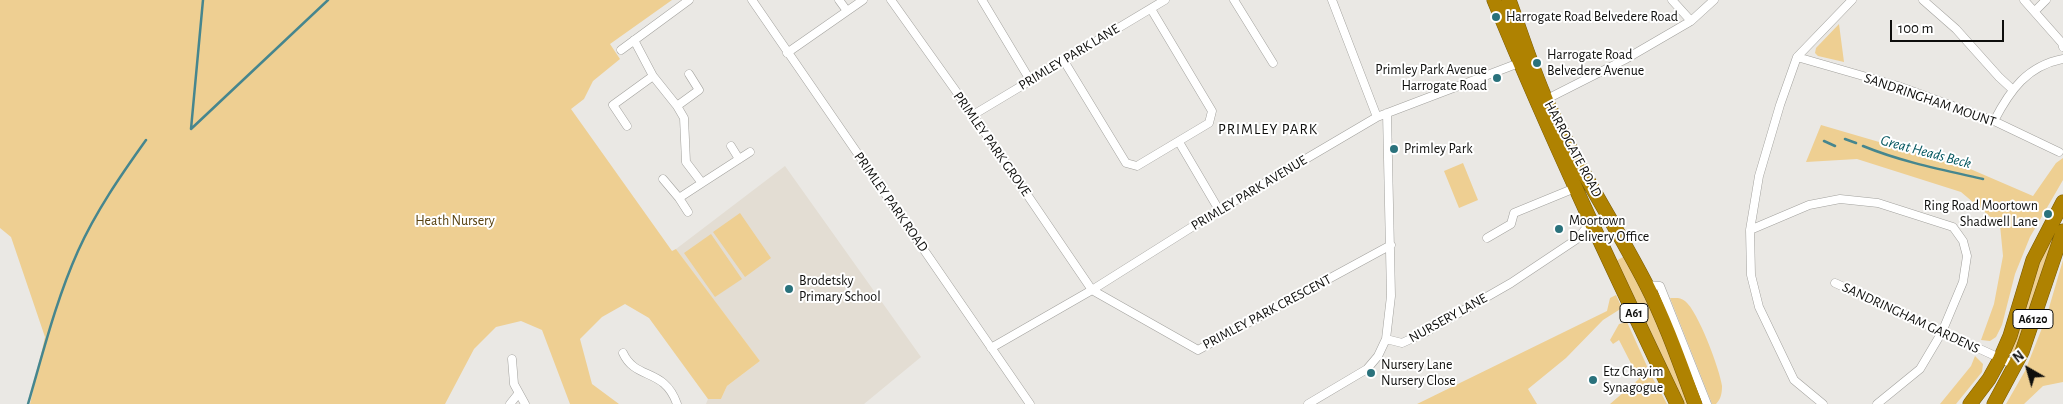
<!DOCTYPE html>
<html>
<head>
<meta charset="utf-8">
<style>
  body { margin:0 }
  #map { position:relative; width:2063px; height:404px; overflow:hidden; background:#eae8e4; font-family:"Alegreya Sans",sans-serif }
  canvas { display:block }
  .north { position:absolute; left:2003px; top:344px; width:50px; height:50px; -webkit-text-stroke:4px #fff; paint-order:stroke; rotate:322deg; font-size:14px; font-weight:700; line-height:20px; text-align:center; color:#0e0e0c }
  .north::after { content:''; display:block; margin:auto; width:18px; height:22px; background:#0e0e0c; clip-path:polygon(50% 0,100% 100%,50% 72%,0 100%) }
  .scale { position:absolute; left:1890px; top:20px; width:114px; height:22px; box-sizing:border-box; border:2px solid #0e0e0c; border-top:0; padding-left:6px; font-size:15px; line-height:18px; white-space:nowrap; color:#0e0e0c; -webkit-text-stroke:4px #fff; paint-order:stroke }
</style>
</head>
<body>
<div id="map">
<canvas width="2063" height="404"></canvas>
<div class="north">N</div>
<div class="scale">100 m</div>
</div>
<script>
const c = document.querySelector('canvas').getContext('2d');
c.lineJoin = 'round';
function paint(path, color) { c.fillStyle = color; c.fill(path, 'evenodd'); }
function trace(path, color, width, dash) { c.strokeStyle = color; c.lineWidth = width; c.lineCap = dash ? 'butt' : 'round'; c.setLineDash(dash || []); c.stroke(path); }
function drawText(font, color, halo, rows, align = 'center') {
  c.font = font + ' "Alegreya Sans",sans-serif'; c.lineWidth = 4; c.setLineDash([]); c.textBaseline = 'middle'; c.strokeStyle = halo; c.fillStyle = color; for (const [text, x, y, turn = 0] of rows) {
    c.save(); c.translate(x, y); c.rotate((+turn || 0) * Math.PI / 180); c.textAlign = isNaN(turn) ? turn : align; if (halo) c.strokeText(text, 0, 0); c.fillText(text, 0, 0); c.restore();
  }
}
paint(new Path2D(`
  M785 166 921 357 864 404H706L708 399H721L727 386 760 361 676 249Z`), '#e3ddd3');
paint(new Path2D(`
  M0 0H672L610 44 620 59 593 81 584 99 571 109 672 251 676 249 760 361 727 386 721 399H708L649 318 625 304 602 317 580 339 592 384 619 404H570L542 330 521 321 496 327 474 349 445 404H30L45 337 11 237 0 228Z
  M1839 24 1844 62 1818 56 1815 53 1816 48Z
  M1821 125 1968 168 2033 196 2056 163 2063 158V180L2030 237 2015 274 2002 325 1996 337 1990 341 1981 340 1994 304 2003 256 2000 225 1961 192 1857 159 1806 162Z
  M1463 163 1478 200 1459 208 1444 171Z
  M740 213 771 258 745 277 713 232Z
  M711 234 742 279 715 297 684 253Z
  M2052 235 2055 237 2044 264 2031 312 2013 357 2008 355 2027 291Z
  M1623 257H1625L1646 292 1691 404H1681L1616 261Z
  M2063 260V382L2043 386 2024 404H2006L2025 371 2046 318Z
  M1616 295 1622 308 1603 320 1566 358 1528 389 1537 404H1417L1607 311 1610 298Z
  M1670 298C1676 298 1680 297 1685 301 1698 311 1720 370 1722 386 1722 393 1721 399 1716 404H1712Z
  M1627 322 1651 375 1667 404H1610L1639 379 1619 340 1613 344 1610 340 1619 324Z
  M1975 356 1983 364 1982 372 1956 404H1940L1971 366Z`), '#eecf92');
trace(new Path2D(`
  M203 0 191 129 328 0
  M1845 139 1856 143
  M1824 141 1835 146
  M1863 146C1902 162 1943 170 1983 179
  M28 404C43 353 56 300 78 251 96 211 121 175 146 140`), '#46868e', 2.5);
const street = new Path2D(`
  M752 0 1030 404
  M839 0 847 11
  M891 0 973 115 1092 290 1198 350 1391 245
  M982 0 1030 80
  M1234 0 1273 63
  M1332 0 1377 117
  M1672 0 1691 21
  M1923 0 1956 29 1999 77 2012 89
  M2024 0 2062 43 2063 47
  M2035 11 2046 0
  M634 40 653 76 677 106 684 118 686 162 702 183 679 198 663 179
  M621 50 689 0
  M787 53 863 0
  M1797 57 1898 86 1994 121 2059 152
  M1064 61 1126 163 1137 166 1209 123 1212 111 1151 9
  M1543 101 1624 60 1691 21 1714 0
  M677 106 699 90 689 74
  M973 115 1165 0
  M1994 121C2010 90 2027 66 2063 59
  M627 126 613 105 653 76
  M1179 142 1219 210
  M731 146 739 159
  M702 183 750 152
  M679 198 688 212
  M1750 230 1809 205 1840 199 1878 203 1953 227 1963 241 1967 256 1963 282 1942 332 1920 369 1877 404
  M1487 238 1511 224 1514 213 1575 188
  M1835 283 2015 365
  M1646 285 1660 286 1707 404
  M1386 339 1402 343 1424 333 1511 283 1577 239 1591 222
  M991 348 1092 290 1219 210 1377 117 1519 63
  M623 353C636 381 664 367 677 404
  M512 359 514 384 525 404
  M510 404 518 394
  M1308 404 1367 369 1378 356 1386 339 1391 296 1387 113
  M1823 404 1794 380 1759 307 1751 275 1750 230 1759 176 1780 105 1797 57 1852 0`);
const highway = new Path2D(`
  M1494 0C1550 137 1613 270 1677 404
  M1509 0C1521 33 1532 68 1546 100 1575 164 1614 222 1646 284 1666 323 1680 364 1695 404
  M1970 404 1989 379 2000 359 2010 336 2033 260 2063 202
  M1994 404 2022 352 2063 231`);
trace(street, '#a2a19d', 9);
trace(highway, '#775905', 15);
trace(street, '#fff', 8);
trace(highway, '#af8201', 14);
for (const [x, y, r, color] of [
  [1496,17,5,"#2a727c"],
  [1537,63,5,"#2a727c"],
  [1497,78,5,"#2a727c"],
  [1394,149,5,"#2a727c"],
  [2048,214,5,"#2a727c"],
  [1559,229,5,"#2a727c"],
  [789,289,5,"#2a727c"],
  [1371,373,5,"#2a727c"],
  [1593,380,5,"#2a727c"]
]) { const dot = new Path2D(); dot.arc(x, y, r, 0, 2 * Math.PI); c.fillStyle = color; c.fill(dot); trace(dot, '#fff', 2); }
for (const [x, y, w] of [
  [1634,313,28],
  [2033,319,40]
]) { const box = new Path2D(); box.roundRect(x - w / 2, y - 9.5, w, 19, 4); c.fillStyle = '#fff'; c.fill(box); trace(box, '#0e0e0c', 1); }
drawText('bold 12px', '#0e0e0c', null, [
  ["A61",1634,313],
  ["A6120",2033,319]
]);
drawText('14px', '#0e0e0c', '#fff', [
  ["Harrogate Road Belvedere Road",1506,17],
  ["Harrogate Road",1547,55],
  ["Belvedere Avenue",1547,71],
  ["Primley Park Avenue",1487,70,"right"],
  ["Harrogate Road",1487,86,"right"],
  ["Primley Park",1404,149],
  ["Ring Road Moortown",2038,206,"right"],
  ["Shadwell Lane",2038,222,"right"],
  ["Moortown",1569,221],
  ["Delivery Office",1569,237],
  ["Brodetsky",799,281],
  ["Primary School",799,297],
  ["Nursery Lane",1381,365],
  ["Nursery Close",1381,381],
  ["Etz Chayim",1603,372],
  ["Synagogue",1603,388]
], 'left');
drawText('14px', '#0e0e0c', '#fff', [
  ["PRIMLEY PARK LANE",1069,57,-31],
  ["SANDRINGHAM MOUNT",1930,100,19],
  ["PRIMLEY PARK GROVE",992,144,55],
  ["HARROGATE ROAD",1573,149,62],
  ["PRIMLEY PARK AVENUE",1249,193,-31],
  ["PRIMLEY PARK ROAD",891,202,55],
  ["PRIMLEY PARK CRESCENT",1267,312,-28],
  ["NURSERY LANE",1448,318,-29],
  ["SANDRINGHAM GARDENS",1911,318,25]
]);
drawText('14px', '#57410f', '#fff', [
  ["Heath Nursery",455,221]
]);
c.letterSpacing = '1px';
drawText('15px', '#0e0e0c', '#fff', [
  ["PRIMLEY PARK",1268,129]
]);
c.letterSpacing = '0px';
drawText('italic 15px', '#00555e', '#fff', [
  ["Great Heads Beck",1926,152,15]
]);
</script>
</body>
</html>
